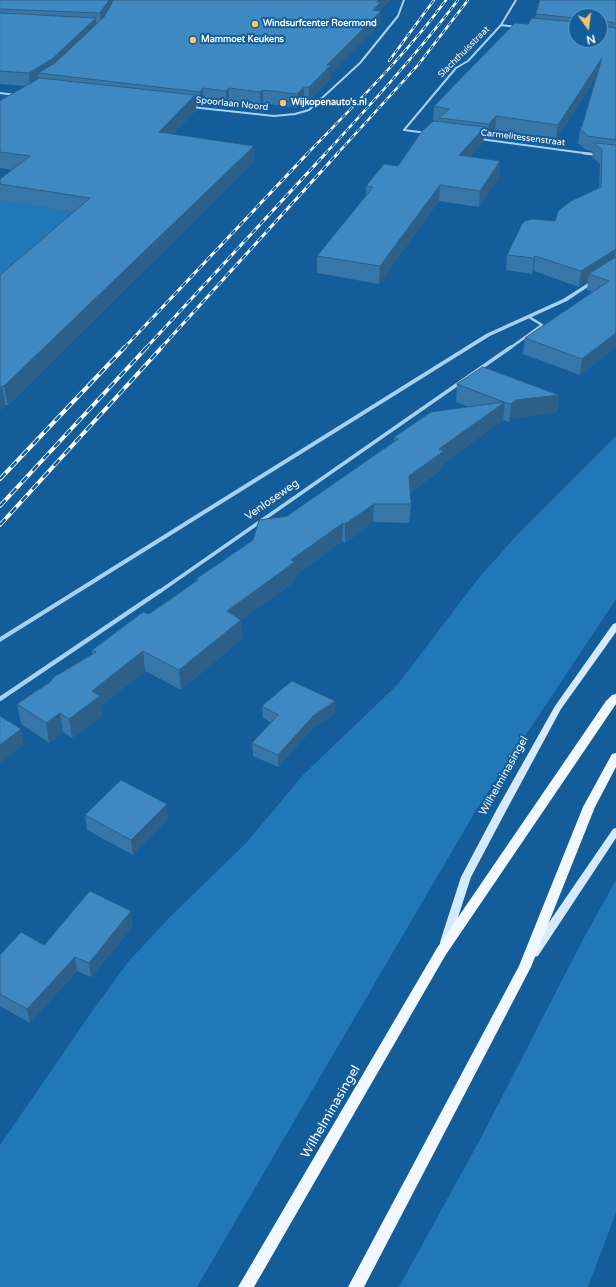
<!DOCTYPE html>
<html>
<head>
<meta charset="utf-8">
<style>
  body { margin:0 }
  #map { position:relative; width:616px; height:1287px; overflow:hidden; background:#125d9a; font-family:"Varela Round",sans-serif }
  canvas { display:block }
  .north { position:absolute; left:568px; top:8px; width:40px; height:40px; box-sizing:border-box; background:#125d9a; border:1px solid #719ec2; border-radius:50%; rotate:166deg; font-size:11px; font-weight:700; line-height:16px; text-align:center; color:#fff }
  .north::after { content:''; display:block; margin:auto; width:14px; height:18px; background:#ffc168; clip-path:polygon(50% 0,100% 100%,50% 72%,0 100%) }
</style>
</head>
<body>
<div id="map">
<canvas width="616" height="1287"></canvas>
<div class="north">N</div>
</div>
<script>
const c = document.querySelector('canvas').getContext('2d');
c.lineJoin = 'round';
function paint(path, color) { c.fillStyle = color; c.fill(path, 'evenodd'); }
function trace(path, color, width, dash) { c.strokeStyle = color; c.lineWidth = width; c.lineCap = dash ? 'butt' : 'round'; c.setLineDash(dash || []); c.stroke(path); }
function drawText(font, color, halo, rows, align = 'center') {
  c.font = font + ' "Varela Round",sans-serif'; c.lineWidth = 4; c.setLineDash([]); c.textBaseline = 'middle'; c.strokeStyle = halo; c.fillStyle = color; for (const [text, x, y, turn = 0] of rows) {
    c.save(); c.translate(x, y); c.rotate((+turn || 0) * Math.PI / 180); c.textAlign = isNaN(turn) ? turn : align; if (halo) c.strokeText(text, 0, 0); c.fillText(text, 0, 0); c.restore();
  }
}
paint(new Path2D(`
  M0 183 102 196 0 278Z
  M616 436V599L478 807 197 1287H0V1145L93 1010 128 962 170 917 246 843 304 774 398 684 477 580 516 536Z
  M616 880V1213L588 1287H399L483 1134 580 945Z`), '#2177b7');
trace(new Path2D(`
  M501 25 516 27
  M0 93 16 95
  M191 107 274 116 295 114 309 110 360 63 398 16 404 0
  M404 130 427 133
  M404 130 456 68 468 61 501 25 516 0
  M480 139 591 154`), '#a5d2f4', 2);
trace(new Path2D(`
  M583 153 598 155
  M510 348 542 325 529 317`), '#a5d2f4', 2.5);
trace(new Path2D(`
  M159 592 511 347`), '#a5d2f4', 3.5);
trace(new Path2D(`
  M0 699 160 591`), '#a5d2f4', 4.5);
paint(new Path2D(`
  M593 280 597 281 567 301 490 336 0 642V637L486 334 563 299Z`), '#a5d2f4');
paint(new Path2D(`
  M616 623V632L561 709 507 809 471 877 450 942 449 945 445 946 441 945 440 942 461 877 497 809 555 706 613 624Z
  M616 828V838L538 956 534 957 530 956 529 953 530 950 613 829Z`), '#d5ebfd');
paint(new Path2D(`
  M616 694V704L445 956 254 1287H238L437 948 606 701 612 695Z
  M616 753V767L595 807 531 967 364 1287H348L519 966 583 807 612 754Z`), '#f2f8ff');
const railFar2 = new Path2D(`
  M389 61 434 0
  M307 154C355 104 405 56 446 0
  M325 154C372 103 416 55 458 0
  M337 154 418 65 468 0`);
const railFar1 = new Path2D(`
  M124 348 308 153
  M146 348 326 153
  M161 348 338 153`);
const rail = new Path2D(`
  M0 479 125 347
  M0 506 147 347
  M0 525 162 347`);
trace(railFar2, '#fff', 2.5);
trace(railFar1, '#fff', 3);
trace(rail, '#fff', 4);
trace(railFar2, '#125d9a', 1.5, [5]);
trace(railFar1, '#125d9a', 2, [6]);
trace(rail, '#125d9a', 2.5, [8]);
paint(new Path2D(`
  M0 0H390L381 10V23L331 73V78L309 101 304 100 297 108 263 103 261 106 229 102 226 104 204 101 200 105H196V110L173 134 254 146V162L8 405H5L0 410V275L74 212 0 200V179L13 170 0 168V101L26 86 0 84Z
  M616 0V347L580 375 523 354 525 338 593 292 587 290 588 281 579 287 534 271 532 274 506 270 507 255 599 188 600 164 592 157 593 151 586 150 578 143 580 129 582 126 597 76 556 139 495 130 487 138H484L483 143 470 157 500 161 499 178 479 207 439 201 379 284 317 273V256L366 197V186L398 166 439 121 433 120 434 106 528 24 535 19 536 14ZM576 16H600L576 40Z
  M457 384 559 395 557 412 514 418 509 422 503 420 443 464 442 469 410 493 411 504 409 523 373 522 345 543 342 541 295 576V581L241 620 242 639 181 690 145 671 101 706 102 716 72 738 63 732 49 743 21 724 17 704 92 654V650L149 614 196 581V579L394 442V437L469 407 456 402Z
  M335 701V713L313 728 278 767 253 756 252 743 271 723 263 718 262 706Z
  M85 815 168 819 133 855 87 830Z
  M133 926 91 977 77 971 30 1023 0 1006V955Z`), '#3676a8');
paint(new Path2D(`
  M109 0H117L102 25 100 13Z
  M379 0H390L381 10V23L331 73V78L309 101V87L327 65 373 10 377 2Z
  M96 18 97 30 53 72 38 73 39 81 30 86 29 73Z
  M602 58 601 70 556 139 558 125Z
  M304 87V100L297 108V94Z
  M203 88 204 101 200 105V92Z
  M229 88V102L226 104V91Z
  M263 90V103L261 106 260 92Z
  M195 95 196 110 160 147 159 132Z
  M496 116 495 130 487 138 489 124Z
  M485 127 483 143 458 171 459 155Z
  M254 146V162L8 405 4 386Z
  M500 161 499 178 479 207 480 191Z
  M440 185 439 201 379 284 380 266Z
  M616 249 613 265 589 274 588 281 579 287 581 271Z
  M535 256 534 271 532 274 534 258Z
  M616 333V347L580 375 582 359Z
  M2 386 5 405 0 410V388Z
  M559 395 557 412 514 418 509 422 511 404 516 400Z
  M505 402 503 420 443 464 442 469 408 495 409 476 439 449Z
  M374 504 373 522 345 543V524Z
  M343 523 342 541 295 576V581L241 620 242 639 181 690 179 670 227 611 291 560Z
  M143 651 145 671 101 706 102 716 72 738 69 719 92 691Z
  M335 701V713L313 728 278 767V755L313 716Z
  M60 713 63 732 49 743 46 723Z
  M21 729 24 745 0 763V745Z
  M167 804 168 819 133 855 131 840Z
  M131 911 133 926 91 977 89 963Z
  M75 957 77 971 30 1023 27 1009Z`), '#2c6088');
const building = new Path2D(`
  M0 0H109L100 13 0 9Z
  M114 0H379L377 2H381L373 10 381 11 327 65H331L309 87H304L297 94 263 90 260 92 229 88 226 91 203 88 200 92 38 73 55 63 104 17Z
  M540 0H616V23L602 21 600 23V16H576V18L536 14Z
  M0 13 96 18 52 59 29 73 0 71Z
  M532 18 576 22V40H600V25L601 26 616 28V140L588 136 580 129 582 126 602 58 558 125 496 116 489 124 439 118 449 109 434 106 515 23 528 24Z
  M40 78 195 95 159 132 254 146 4 386H2L0 388V275L90 198 0 184V179L30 156 0 152V101Z
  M434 121 485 127 459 155 500 161 480 191 440 185 380 266 317 256 373 187 366 186 384 164 398 166 422 131Z
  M594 143 616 145V249L581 271 535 256 534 258 507 255 522 224 525 221 533 219 555 221 558 211 571 201 601 187 602 150Z
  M616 257V333L582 359 525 338 609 281 589 274Z
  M483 367 559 395 516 400 511 404 505 402 439 449 444 451 409 476 411 504H374L345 524 343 523 291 560 295 562 227 611 241 620 179 670 143 651 92 691 100 696 69 719 60 713 46 723 17 704 50 682 54 677 96 652 92 650 143 612 149 614 198 580 196 579 253 540 259 520 287 516 398 439 394 437 431 412 504 402 457 384Z
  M292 681 335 701 313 716 278 755 252 743 278 715 262 706Z
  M0 716 21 729 0 745Z
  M121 780 167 804 131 840 85 815Z
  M90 891 131 911 89 963 75 957 27 1009 0 994V955L21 932 44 945Z`);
paint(building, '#3f89c3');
trace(building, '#2c6088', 1);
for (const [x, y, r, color] of [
  [255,24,4,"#ffc168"],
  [193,40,4,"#ffc168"],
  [283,103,4,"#ffc168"]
]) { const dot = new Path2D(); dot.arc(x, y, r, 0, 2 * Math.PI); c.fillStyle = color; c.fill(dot); trace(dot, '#125d9a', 1.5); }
drawText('bold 9px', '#fff', '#125d9a', [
  ["Windsurfcenter Roermond",263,24],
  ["Mammoet Keukens",201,40],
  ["Wijkopenauto's.nl",291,103]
], 'left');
drawText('9px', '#fff', '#125d9a', [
  ["Slachthuisstraat",464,52,-45],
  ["Spoorlaan Noord",232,104,6],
  ["Carmelitessenstraat",523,138,7]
]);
drawText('11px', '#fff', '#125d9a', [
  ["Venloseweg",272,500,-35],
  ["Wilhelminasingel",504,776,-61]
]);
drawText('13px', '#fff', '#125d9a', [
  ["Wilhelminasingel",331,1112,-60]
]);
</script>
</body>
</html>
